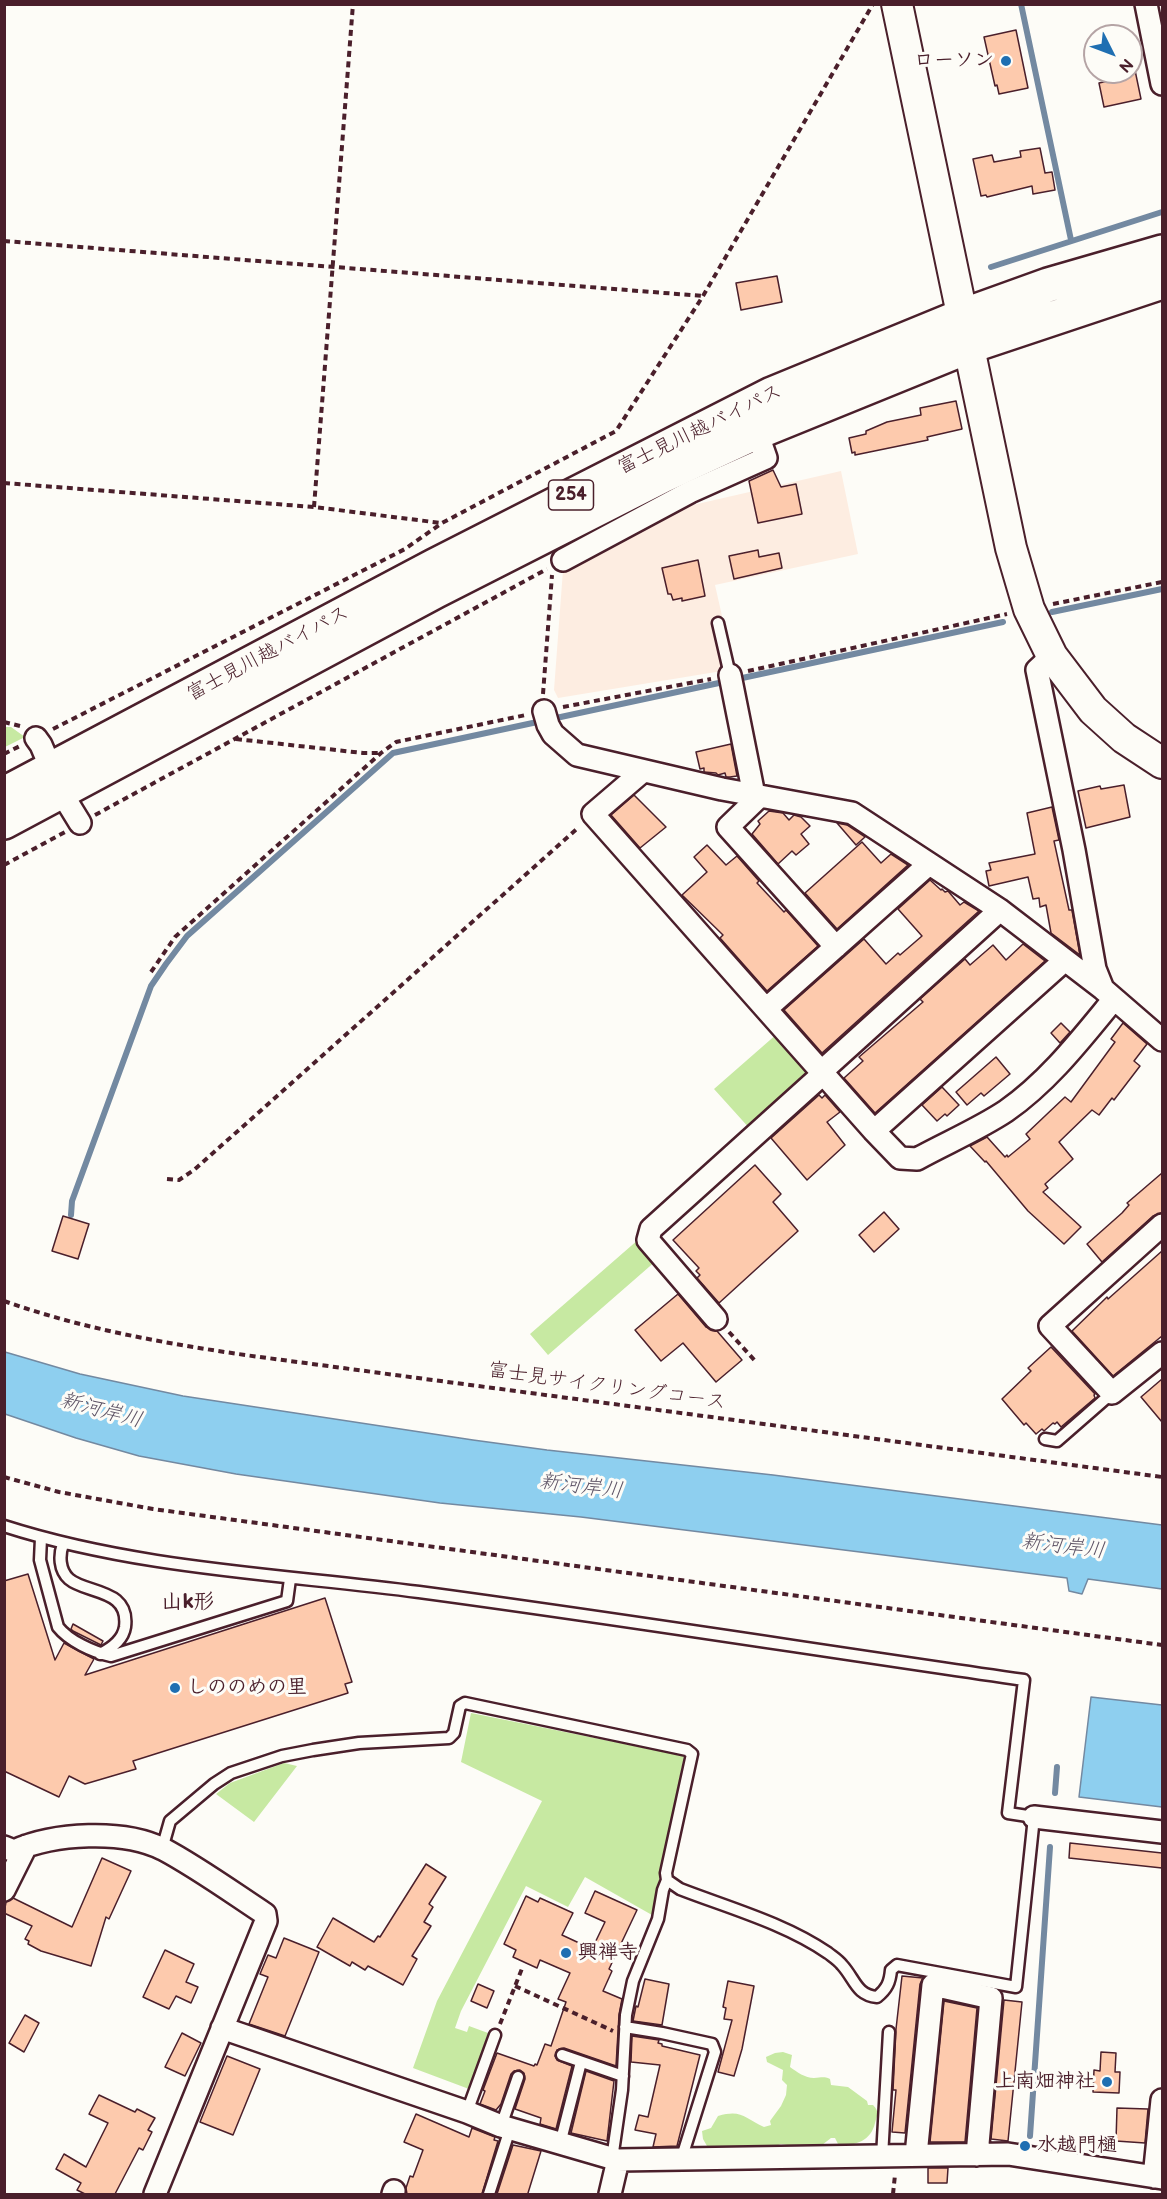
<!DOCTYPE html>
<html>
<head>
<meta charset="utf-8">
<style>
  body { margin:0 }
  #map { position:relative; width:1167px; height:2199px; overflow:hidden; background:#fdfcf7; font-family:"Balsamiq Sans",sans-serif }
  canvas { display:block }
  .frame { position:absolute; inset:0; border:6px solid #4a1f2b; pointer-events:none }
  .north { position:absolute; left:1083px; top:24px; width:60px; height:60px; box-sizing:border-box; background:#fdfcf7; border:2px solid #b5a4a5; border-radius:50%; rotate:132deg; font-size:16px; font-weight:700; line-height:24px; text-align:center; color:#4a1f2b }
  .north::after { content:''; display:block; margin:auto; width:21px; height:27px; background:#1f6fb2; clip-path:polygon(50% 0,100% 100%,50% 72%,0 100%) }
</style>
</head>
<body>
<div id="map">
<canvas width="1167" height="2199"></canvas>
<div class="frame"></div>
<div class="north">N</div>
</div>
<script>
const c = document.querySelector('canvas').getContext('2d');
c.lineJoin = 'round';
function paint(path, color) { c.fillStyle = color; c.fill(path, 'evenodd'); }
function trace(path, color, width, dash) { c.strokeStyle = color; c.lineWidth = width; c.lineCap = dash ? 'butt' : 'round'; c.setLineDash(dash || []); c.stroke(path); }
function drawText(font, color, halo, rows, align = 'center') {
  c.font = font + ' "Balsamiq Sans","Klee One",sans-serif'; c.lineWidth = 6; c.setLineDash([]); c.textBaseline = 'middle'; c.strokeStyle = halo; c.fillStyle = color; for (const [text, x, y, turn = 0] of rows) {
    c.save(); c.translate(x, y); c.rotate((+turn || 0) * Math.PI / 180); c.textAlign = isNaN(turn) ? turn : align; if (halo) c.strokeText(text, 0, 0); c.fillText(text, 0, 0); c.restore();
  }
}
paint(new Path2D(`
  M841 471 858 554 715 585 734 669 558 698 554 690 563 570 671 510Z`), '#fdede1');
paint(new Path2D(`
  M5 727H11L25 737 5 747Z
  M778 1033 814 1074 751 1130 714 1089Z
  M639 1239 657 1260 548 1355 530 1334Z
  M471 1713 684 1756 652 1915 585 1877 568 1907 526 1886 461 2011 455 2028 467 2032 469 2026 488 2033 469 2089 413 2068 437 2001 542 1801 461 1762Z
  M284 1763 297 1766 254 1822 216 1794 230 1783Z
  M783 2052 792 2055 790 2067C797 2072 805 2078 814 2078 821 2078 823 2076 830 2079L831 2085 848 2087 867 2101 868 2105H873C880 2112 877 2115 875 2123 871 2141 856 2145 839 2146L835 2138H831L822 2145 806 2148 781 2144 770 2148 749 2145 730 2147 707 2146 703 2139 702 2131 711 2128 718 2116C742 2109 744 2118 764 2127L771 2125 770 2121 781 2106 786 2095 787 2085 782 2080 783 2070 767 2062 766 2057 775 2053Z`), '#c7e9a2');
const water = new Path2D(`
  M5 1352 80 1374 183 1396 473 1440 547 1450 773 1475 1162 1525V1589L1088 1579 1082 1594 1069 1591 1067 1578 581 1517 440 1503 236 1474 139 1456 76 1438 5 1414Z
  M1091 1697 1162 1705V1807L1079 1797Z`);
paint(water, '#8ecfef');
trace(water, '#7389a1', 1.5);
trace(new Path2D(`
  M1021 4 1071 240
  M991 267 1162 212
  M1052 612 1162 589
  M71 1215 72 1201 151 986 166 964 187 936 393 753 1003 622
  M1055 1793 1057 1767
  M1030 2136 1050 1847`), '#7389a1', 6);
const building = new Path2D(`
  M1016 30 1028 88 999 94 997 85 995 86 984 37Z
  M1131 51 1141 99 1104 107 1099 83 1122 78V72H1131Z
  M1040 148 1045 173 1052 172 1055 190 1033 194 1032 186 987 197 986 195 981 196 973 159 992 155 994 162 1021 157 1020 151Z
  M777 276 782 302 741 310 736 283Z
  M956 401 962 429 927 437 928 440 855 455V452L852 453 849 438 866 434V431L887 422 921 415 920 408Z
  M773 470 781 487 796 484 802 514 758 523 749 481Z
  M758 550 759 557 779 553 782 568 734 579 729 556Z
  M698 560 705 596 682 601V598L673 600 671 594H668L662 568Z
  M731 744 737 776 730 777H726L725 773 718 775 716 773 704 772V768L700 769 696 752Z
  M1124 785 1130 817 1086 828 1078 791 1100 786 1101 789Z
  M634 795 666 827 640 848 611 815Z
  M1052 807 1059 840 1054 841 1069 910H1072L1080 955 1051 933 1046 905 1040 907 1039 898 1033 899 1028 877 989 886 986 871 991 870 989 863 1035 854 1027 813Z
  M769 811 783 813 789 820 794 815 801 817 810 826 801 834 809 844 796 855 792 851 778 864 752 834 760 824 758 821Z
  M837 823 847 825 865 837 856 845Z
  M862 842 881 863 891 854 908 865 837 929 805 893Z
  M707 845 726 865 737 856 759 881 757 883 784 912 786 910 818 946 767 991 720 938 723 935 682 895 707 872 694 857Z
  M930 880 941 890 942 889 945 892 948 891 960 905 964 902 979 911 822 1053 784 1010 864 939 886 964 898 953 900 955 922 936 898 909Z
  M1023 944 1045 961 875 1113 844 1078 863 1061 859 1057 923 1002 920 999 965 959 970 965 993 945 1006 960Z
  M1061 1023 1070 1032 1060 1043 1051 1033Z
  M1123 1023 1147 1044 1134 1061 1140 1066 1114 1100 1112 1098 1099 1115 1092 1110 1059 1142 1073 1159 1045 1184 1048 1188 1043 1192 1081 1227 1064 1244 1028 1211 986 1161 985 1162 970 1146 987 1137 1005 1157 1007 1155 1008 1157 1030 1139 1026 1134 1065 1097 1071 1102 1115 1042 1111 1039Z
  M996 1057 1010 1074 984 1096 981 1093 967 1105 956 1092Z
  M942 1087 959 1105 947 1116 945 1114 937 1121 922 1105Z
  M819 1095 822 1098 825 1095 840 1112 827 1122 845 1145 807 1180 771 1138Z
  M755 1165 781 1194 773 1202 798 1231 719 1303 697 1278 700 1275 696 1271 699 1268 673 1240Z
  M1162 1173V1213L1153 1216 1102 1262 1087 1244 1122 1213 1129 1205 1127 1203Z
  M884 1212 899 1229 874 1252 859 1235Z
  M63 1216 89 1224 78 1259 52 1251Z
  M1162 1251V1336L1113 1376 1072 1331 1107 1297 1108 1299Z
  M678 1294 706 1327 717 1331 742 1360 716 1382 683 1343 661 1361 635 1330Z
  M1051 1347 1095 1394 1094 1395 1095 1398 1061 1427 1057 1422 1055 1424 1053 1423 1044 1431 1042 1429 1036 1434 1026 1423 1024 1425 1002 1399 1031 1371 1028 1368Z
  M1162 1379V1422L1141 1397Z
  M28 1574 55 1660 64 1643 94 1659 85 1675 325 1598 352 1682 345 1684 348 1693 133 1761 136 1769 85 1784 69 1776 59 1797 4 1771V1581Z
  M73 1624 103 1641 101 1645 73 1631 71 1629Z
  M1070 1843 1162 1853V1868L1069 1858Z
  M102 1858 131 1871 109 1919 106 1917 91 1966 41 1951 28 1944 29 1941 25 1939 32 1926 4 1913 6 1902 13 1898 72 1927Z
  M426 1864 446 1877 429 1904 433 1907 424 1922 431 1926 412 1956 417 1959 403 1985 368 1966 365 1970 352 1962 350 1966 317 1947 333 1918 374 1942 378 1936 380 1937Z
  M595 1891 637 1910 609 1969 612 1971 603 1991 622 1999 619 2015 616 2066 564 2048 557 2050 555 2056 557 2060 572 2066 556 2129 540 2124 541 2118 515 2109 525 2079 524 2073 520 2070 514 2071 511 2074 501 2104 496 2110 480 2104 485 2091 483 2090 497 2053 534 2066 535 2064 537 2065 545 2044 551 2046 566 2002 558 1999 570 1973 540 1960 537 1968 513 1957 516 1950 504 1944 526 1896 538 1902 540 1898 573 1913 562 1935 592 1949 605 1922 585 1913Z
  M284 1938 319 1952 285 2036 249 2024 268 1977 260 1974 268 1955 276 1958Z
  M165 1950 194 1964 186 1982 198 1987 191 2003 176 1996 169 2009 143 1997Z
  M902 1976 923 1978 920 1984 905 2133 892 2132 896 2090H893L896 2029Z
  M645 1979 669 1984 662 2025 633 2021 636 2006 638 2007Z
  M728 1981 754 1986 742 2049 734 2076 718 2072 732 2020 724 2019 726 2008 723 2007Z
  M478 1984 494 1991 487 2008 471 2001Z
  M1004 2000 1022 2002 1008 2141 991 2139Z
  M944 2001 977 2008 965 2142H930Z
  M25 2015 39 2023 24 2052 9 2043Z
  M182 2033 201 2043 185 2076 165 2067Z
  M632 2036 659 2040 658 2043 662 2044V2046L700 2055 677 2146 653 2147 656 2134 635 2130 639 2115 648 2117 660 2065 631 2062Z
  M1101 2052 1116 2053 1115 2072H1120L1119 2093 1093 2092 1094 2070 1100 2071Z
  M227 2056 260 2069 233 2135 200 2122Z
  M586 2071 614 2081 607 2141 571 2133Z
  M99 2095 135 2112 137 2109 155 2118 148 2130 152 2132 143 2150 139 2148 115 2194H85L77 2190 81 2183 56 2169 64 2154 86 2167 108 2123 89 2114Z
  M1117 2108 1148 2109 1145 2143 1116 2141Z
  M416 2114 469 2137 472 2128 495 2137 494 2140 498 2141 482 2194H407L406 2188 410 2176 413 2177 423 2150 404 2142Z
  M513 2145 541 2151 528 2193V2194H497Z
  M928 2168H948L947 2183H928Z`);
paint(building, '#fdcaad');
trace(building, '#4a1f2b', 1.5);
const lane = new Path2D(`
  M718 623 730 675
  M1045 1439 1057 1441 1112 1393
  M4 1526C138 1569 280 1574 419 1592 621 1619 822 1651 1024 1680L1008 1813 1034 1817 1016 1987 897 1965 891 1970C890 1982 887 1989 877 1997 856 1995 855 1979 842 1965 838 1960 833 1957 828 1953 784 1923 729 1908 680 1889L667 1880 666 1873 692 1754 687 1750 465 1703 460 1706 454 1733 449 1738 359 1743 313 1750 282 1756 231 1773 214 1784 170 1821 162 1849
  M41 1538 40 1560 58 1627C69 1641 93 1652 111 1656L287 1601 290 1579
  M63 1544C59 1555 59 1570 69 1579 86 1594 130 1588 125 1627 123 1640 112 1648 100 1654
  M625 2027 662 2033 712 2044 715 2052 681 2160
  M562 2055 623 2076
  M467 2112 495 2035
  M501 2126 518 2077
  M560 2144 581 2062
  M882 2157 889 2032
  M612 2159 622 2090 626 2015 633 1981 658 1919 663 1890 667 1880
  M489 2194 510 2129`);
const street = new Path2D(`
  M1146 4 1162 84
  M563 560 690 492 766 458 757 432
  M1052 656 1037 670 1074 850 1095 969 1103 989
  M730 675 754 795
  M544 711 548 725 553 734 577 755 722 789 852 813 1000 910 1103 989 1162 1040
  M36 738 41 745 61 792 80 823
  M642 772 593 814 874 1131 900 1158 917 1159C946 1143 979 1129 1006 1111 1049 1081 1081 1039 1114 999
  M760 796 728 827 836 947
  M766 1009 929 864
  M822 1071 1000 910
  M874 1131 1065 960
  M1162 1225 1050 1326 1112 1393 1162 1353
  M716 1319 648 1240 651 1229 824 1073
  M1034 1817 1162 1832
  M4 1847 14 1851C54 1833 123 1829 163 1849 197 1867 233 1893 265 1914L266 1921 155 2194
  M4 1890 26 1846
  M222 2028 467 2112 501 2126 618 2160 1008 2154 1162 2178
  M916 2155 933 1985 991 1998 977 2155
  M1154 2177 1162 2100
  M393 2194 394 2191
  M610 2194 618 2160`);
const secondary = new Path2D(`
  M897 4 1011 548 1029 609 1052 656 1093 710 1124 738 1162 763`);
const highway = new Path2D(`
  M4 794 434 566 772 394 962 316 1048 285 1162 252
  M4 822 436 591 662 476 748 436 967 347 1162 282`);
trace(lane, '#4a1f2b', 15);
trace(street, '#4a1f2b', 26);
trace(secondary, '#4a1f2b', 34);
trace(highway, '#4a1f2b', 38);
trace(new Path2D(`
  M4 241 703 296
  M4 483 314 507 441 523
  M314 507 353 4
  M1053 604 1162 582
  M748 671 1007 614
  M543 694 552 575
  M563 707 711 679
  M4 722 24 727
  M53 729 405 549 442 523 616 431 703 296 873 4
  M236 739 363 753H380
  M4 754 20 746
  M95 815 547 569
  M4 865 65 832
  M151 972 175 937 381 753 396 742 526 715
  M167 1179 179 1180 194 1170 579 827
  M4 1301C83 1329 163 1343 245 1355L1162 1477
  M729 1332 757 1363
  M4 1477 59 1492 153 1509 1162 1645
  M515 1986 613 2031
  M500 2024 523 1966
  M893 2194 895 2175`), '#4a1f2b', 4, [6, 4.5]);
trace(lane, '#fdfcf7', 10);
trace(street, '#fdfcf7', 21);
trace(secondary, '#fdfcf7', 30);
trace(highway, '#fdfcf7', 33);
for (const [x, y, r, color] of [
  [1006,61,6,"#1f6fb2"],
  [175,1688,6,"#1f6fb2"],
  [566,1953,6,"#1f6fb2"],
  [1107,2082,6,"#1f6fb2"],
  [1025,2146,6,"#1f6fb2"]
]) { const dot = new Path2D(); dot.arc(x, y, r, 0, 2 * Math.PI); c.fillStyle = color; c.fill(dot); trace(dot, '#fdfcf7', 2); }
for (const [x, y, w] of [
  [571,495,45]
]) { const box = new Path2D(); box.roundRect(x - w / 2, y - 15, w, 30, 4.5); c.fillStyle = '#fdfcf7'; c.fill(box); trace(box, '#4a1f2b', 1.5); }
drawText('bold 18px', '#4a1f2b', null, [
  ["254",571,495]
]);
drawText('bold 20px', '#4a1f2b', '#fdfcf7', [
  ["ローソン",994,61,"right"],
  ["しののめの里",187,1688],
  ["興禅寺",578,1953],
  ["上南畑神社",1095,2082,"right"],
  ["水越門樋",1037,2146]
], 'left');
drawText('20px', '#4a1f2b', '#fdfcf7', [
  ["富士見川越バイパス",700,430,-26],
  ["富士見川越バイパス",268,654,-28],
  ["富士見サイクリングコース",607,1387,8]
]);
drawText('italic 21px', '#5e5466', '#fdfcf7', [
  ["新河岸川",101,1411,15],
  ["新河岸川",581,1487,7],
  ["新河岸川",1063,1547,7]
]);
drawText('bold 21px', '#4a1f2b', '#fdfcf7', [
  ["山k形",188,1603]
]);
</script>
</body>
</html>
